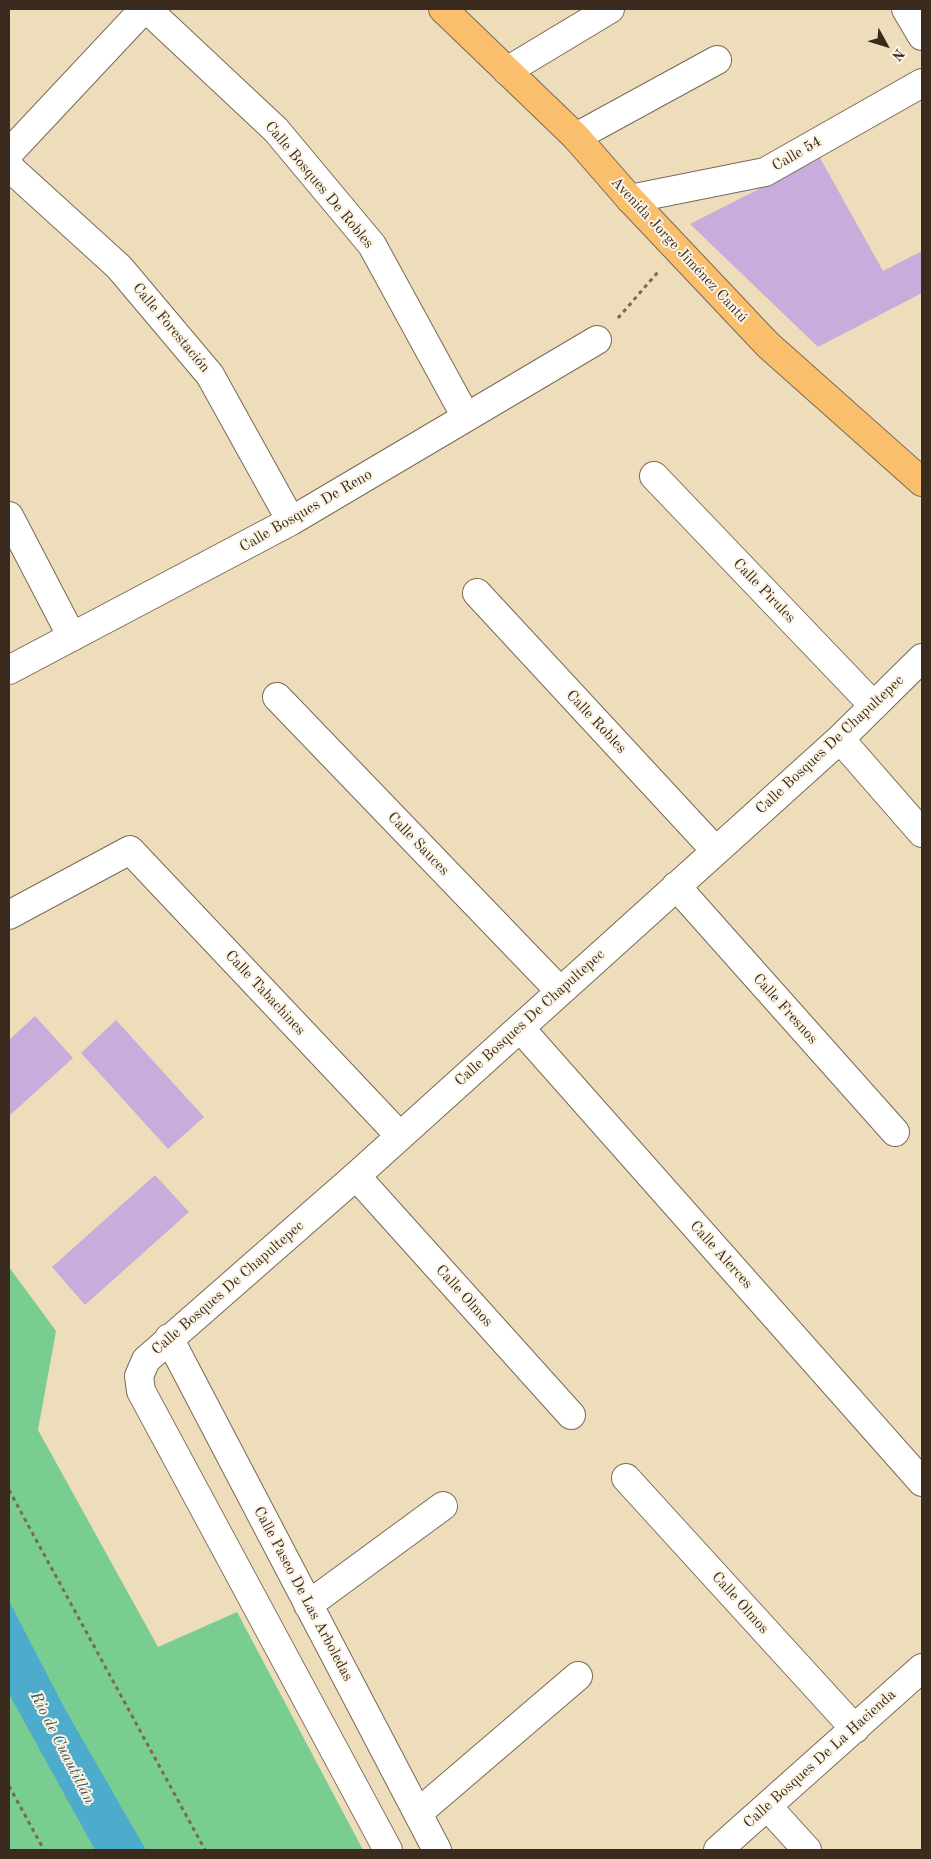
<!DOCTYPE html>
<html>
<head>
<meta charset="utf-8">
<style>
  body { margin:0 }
  #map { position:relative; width:931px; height:1859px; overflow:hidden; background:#edb; font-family:"Old Standard TT",serif }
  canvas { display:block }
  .frame { position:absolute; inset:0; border:10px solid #3b2a1e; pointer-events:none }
  .north { position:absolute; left:861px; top:20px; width:50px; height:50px; -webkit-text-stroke:4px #fcf5e5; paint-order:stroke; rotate:129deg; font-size:14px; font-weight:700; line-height:20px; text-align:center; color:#3b2a1e }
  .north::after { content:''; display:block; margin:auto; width:18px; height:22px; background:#3b2a1e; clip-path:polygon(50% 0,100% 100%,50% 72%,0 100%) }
</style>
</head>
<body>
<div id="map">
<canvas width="931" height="1859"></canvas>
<div class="frame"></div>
<div class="north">N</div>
</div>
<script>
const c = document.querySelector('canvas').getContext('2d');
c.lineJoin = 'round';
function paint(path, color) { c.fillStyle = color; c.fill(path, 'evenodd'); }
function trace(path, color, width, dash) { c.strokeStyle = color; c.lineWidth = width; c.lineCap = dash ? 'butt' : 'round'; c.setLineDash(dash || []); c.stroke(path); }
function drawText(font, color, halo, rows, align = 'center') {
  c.font = font + ' "Old Standard TT",serif'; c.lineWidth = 4; c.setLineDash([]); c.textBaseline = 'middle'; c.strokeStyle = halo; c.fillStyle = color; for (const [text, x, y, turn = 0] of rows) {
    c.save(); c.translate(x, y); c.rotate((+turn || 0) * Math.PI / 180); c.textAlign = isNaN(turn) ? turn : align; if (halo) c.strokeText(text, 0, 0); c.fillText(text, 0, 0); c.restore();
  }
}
paint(new Path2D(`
  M9 1267 56 1331 38 1430 158 1647 237 1612 363 1850H9Z`), '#79cd90');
paint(new Path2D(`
  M9 1601 65 1709 146 1850H95L9 1694Z`), '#4daccc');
paint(new Path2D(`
  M820 158 883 271 922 251V293L818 347 690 224Z
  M35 1016 73 1058 9 1116V1040Z
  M116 1020 204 1117 168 1149 81 1053Z
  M155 1175 189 1212 85 1305 52 1267Z`), '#c8addc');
const minor = new Path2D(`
  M147 9 276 130 372 245 466 417
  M906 9 922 36
  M507 71 610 9
  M576 137 717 60
  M9 153 144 9
  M9 167 119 267 210 375 291 521
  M630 199 765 172 922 83
  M654 476 874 706
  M9 516 72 637
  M477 593 715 850
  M9 670 291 521 597 340
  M277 697 560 991
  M840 739 922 833
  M676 886 895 1132
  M9 915 130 850 400 1136
  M520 1028 922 1482
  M356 1176 571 1415
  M169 1338 437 1850
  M626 1478 855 1729
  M308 1605 443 1506
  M768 1807 807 1850
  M418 1813 578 1676
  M388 1850 141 1391 139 1376 146 1360 356 1176 840 739 922 658
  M718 1850 922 1668`);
const major = new Path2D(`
  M443 9 576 137 630 199 768 345 922 482`);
trace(minor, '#7a6955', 30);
trace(major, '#7a6955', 30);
trace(new Path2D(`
  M618 318 658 272
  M9 1490 205 1850
  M9 1786 44 1850`), '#7a6955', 3, [4, 4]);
trace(minor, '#fff', 28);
trace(major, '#f9bf6c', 28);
drawText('15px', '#3b2a1e', '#fcf5e5', [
  ["Calle 54",797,154,-30],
  ["Calle Bosques De Robles",319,185,50],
  ["Avenida Jorge Jiménez Cantú",679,250,47],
  ["Calle Forestación",171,328,50],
  ["Calle Bosques De Reno",306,511,-30],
  ["Calle Pirules",764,591,46],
  ["Calle Robles",596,722,47],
  ["Calle Bosques De Chapultepec",830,745,-43],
  ["Calle Sauces",418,844,46],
  ["Calle Tabachines",265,993,47],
  ["Calle Fresnos",785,1009,48],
  ["Calle Bosques De Chapultepec",530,1018,-42],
  ["Calle Alerces",721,1255,48],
  ["Calle Bosques De Chapultepec",228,1288,-41],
  ["Calle Olmos",464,1296,48],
  ["Calle Paseo De Las Arboledas",303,1594,62],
  ["Calle Olmos",740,1603,48],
  ["Calle Bosques De La Hacienda",820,1759,-42]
]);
drawText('italic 16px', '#41585b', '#fcf5e5', [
  ["Rio de Cuautitlán",62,1748,63]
]);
</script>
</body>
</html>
